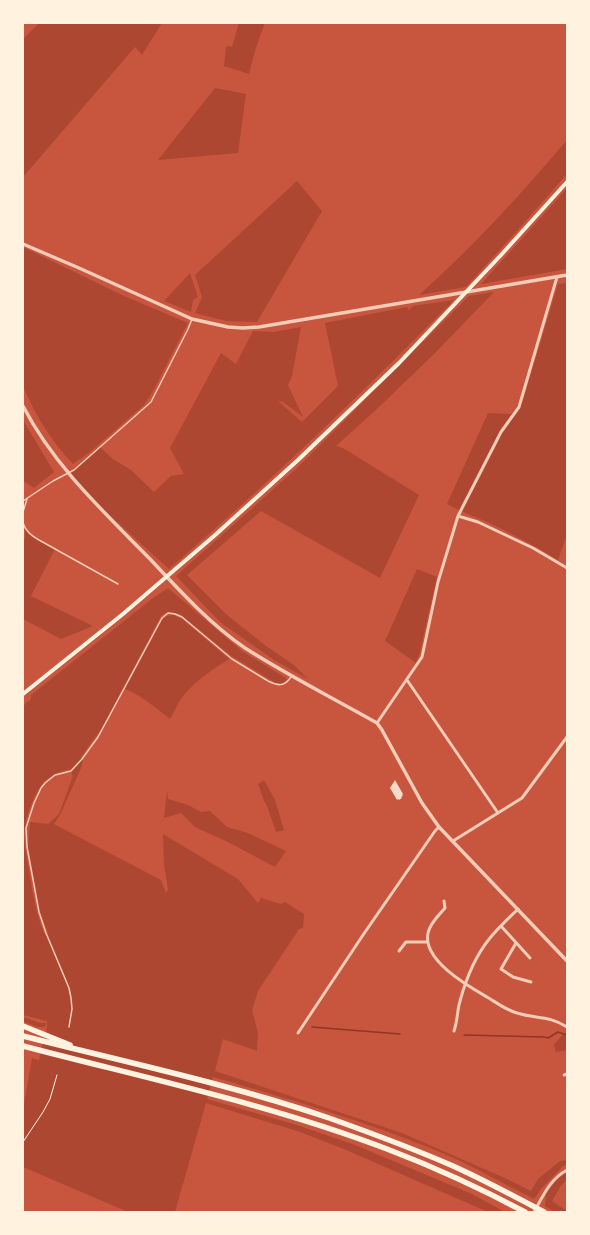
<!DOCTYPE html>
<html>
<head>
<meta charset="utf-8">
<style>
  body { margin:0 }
  #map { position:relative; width:590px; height:1235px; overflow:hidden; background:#c8553d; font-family:"Fira Sans",sans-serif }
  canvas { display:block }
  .frame { position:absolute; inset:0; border:24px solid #fff3e0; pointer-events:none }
</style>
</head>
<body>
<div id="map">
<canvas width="590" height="1235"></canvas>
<div class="frame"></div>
</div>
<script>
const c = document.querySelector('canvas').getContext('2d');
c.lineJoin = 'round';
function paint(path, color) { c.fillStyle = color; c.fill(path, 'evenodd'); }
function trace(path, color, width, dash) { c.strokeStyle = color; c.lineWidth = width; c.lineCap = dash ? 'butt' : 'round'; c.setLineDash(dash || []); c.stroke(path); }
paint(new Path2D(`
  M39 23H162L142 55 135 47 23 177V39Z
  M239 23H265C258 40 253 57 249 74L224 66 226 47 228 46 232 47Z
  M215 88 246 94 238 153 158 160Z
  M567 140V174L517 231 466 287 419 295C472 248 521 194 567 140Z
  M297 181 322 211 257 322 226 321 195 313 202 297 195 275Z
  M567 188V269L481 284 561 195Z
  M23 247 124 296 188 323 153 391 144 405 90 452 73 464C51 441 35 415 23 386Z
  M190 273 198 297 193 300 191 312 164 301Z
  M567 283V534L558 560C535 546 511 533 487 522 473 516 460 511 447 504L488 413 511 414 518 405 523 400 558 284Z
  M494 292 435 353 378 408 336 446 343 448 419 495 380 578 261 511 187 575 227 615 266 646 294 665 308 679 274 660 220 622 176 576 296 469 469 296Z
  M454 300C362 393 268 484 169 569L87 495 67 473 74 470 100 447 113 459 131 470 154 492 171 476 184 474 170 448 221 353 236 364 253 331 274 332 301 327 292 376 288 385 303 417 283 402 278 401 302 422 338 386 325 323 407 307 409 310 413 306Z
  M23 420 54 472 34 488 23 481Z
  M25 528 30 534 55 549 31 596 93 626 61 639 23 619V541L25 538Z
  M417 569 437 577 419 656 416 663 385 641Z
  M168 588 242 651 286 678V681L283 683H276L266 677 230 655 180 614C172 612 168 610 161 616L103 726 81 757 83 760 81 768 60 815 54 824 161 880 166 893 168 890 164 864 163 834 238 879 258 903 261 898 281 904 285 902 304 914 303 928 299 929 258 991 252 1010 258 1033 257 1051 223 1039 215 1071 402 1133 507 1179 531 1191 538 1179 560 1161 567 1160V1164L563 1166 541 1189 534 1199C508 1186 483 1172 458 1160 380 1125 295 1101 213 1077L207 1099 297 1125 355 1145 472 1194 505 1212H488L344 1149 300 1132 206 1103 175 1212H128L23 1167V1159H24L23 1157V1110L32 1058 39 1060 47 1027V1021L23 1015V706L31 699V695L153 598ZM70 769 73 776 59 814 48 824 30 822 28 846 40 912 48 933 45 935C35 913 32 888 28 864 26 852 23 839 25 827 27 813 35 791 46 780 52 774 61 772 70 769Z
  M173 615 182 619 229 659C211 671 191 683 179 702 176 707 174 713 170 719 156 708 142 696 125 689L162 620 167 616Z
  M264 780 275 800 284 830 276 832 267 806 264 801 258 784Z
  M167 790 168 799 188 805 201 812 210 811 227 827 248 833 286 851 275 867 228 842 195 827 181 813 164 818Z
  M23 1017 40 1023H46L45 1027H37L23 1021Z
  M563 1034 567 1036V1050L556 1052 554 1045Z
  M567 1173V1179L560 1187 552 1201 567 1211V1212H555L545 1206 546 1194 557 1179Z`), '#ae4732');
trace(new Path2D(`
  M312 1027 400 1034
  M464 1035 544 1037 548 1038 558 1032 567 1035`), '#8f3625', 1.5);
paint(new Path2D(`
  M395 780 403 794 402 795 403 796 401 797 402 798 399 800 398 799 397 800 390 788Z`), '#f7dbc8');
trace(new Path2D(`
  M23 1142 43 1112 50 1099 57 1075`), '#fff3e0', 1);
trace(new Path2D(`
  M23 501 53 481 74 470 151 402 188 329 192 319
  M23 512 27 499
  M23 523C26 532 32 536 39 540L118 584
  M69 1027 72 1009 71 998 69 988 46 933 39 912 27 847 26 828 34 803 41 788 45 783 55 775 71 771 82 759 98 737 162 618 168 613 175 614 182 617 232 659 268 681C278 686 284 687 291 677`), '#f1ccb7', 1.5);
trace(new Path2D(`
  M458 516 478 522 533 548 567 568
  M407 680 498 813
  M377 723 422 657 438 582 458 516 501 432 519 407 557 277
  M453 841 522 798 567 737
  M444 901 445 908C439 915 430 923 428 933 422 960 468 986 487 997 497 1003 506 1010 517 1013 536 1019 548 1015 567 1027
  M501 926 530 958
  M516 943 501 969 513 977 531 982
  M399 951 406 942H428
  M454 1031C458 1019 457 1011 460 1001 466 979 476 955 490 938 499 927 509 918 518 909
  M298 1033 363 935 435 831 439 827
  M564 1075 567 1074
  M534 1212C543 1196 550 1179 567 1170`), '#f1ccb7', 3);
trace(new Path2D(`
  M23 244 79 268 192 319 228 327 243 328 259 327 567 275
  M23 406C54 466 103 511 150 559 179 590 210 624 245 648 287 675 333 698 377 723L382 730 422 803 439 827 567 961`), '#f1ccb7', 3.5);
trace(new Path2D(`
  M23 694 123 614 214 536 298 460 399 363 501 255 567 182`), '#fff3e0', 4);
trace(new Path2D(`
  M23 1026 70 1045
  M23 1036C125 1062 229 1084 329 1118 371 1133 412 1148 453 1166 484 1180 514 1196 544 1212
  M23 1046C145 1078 269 1104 387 1149 434 1167 480 1188 525 1212`), '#fff3e0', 5.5);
</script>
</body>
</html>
